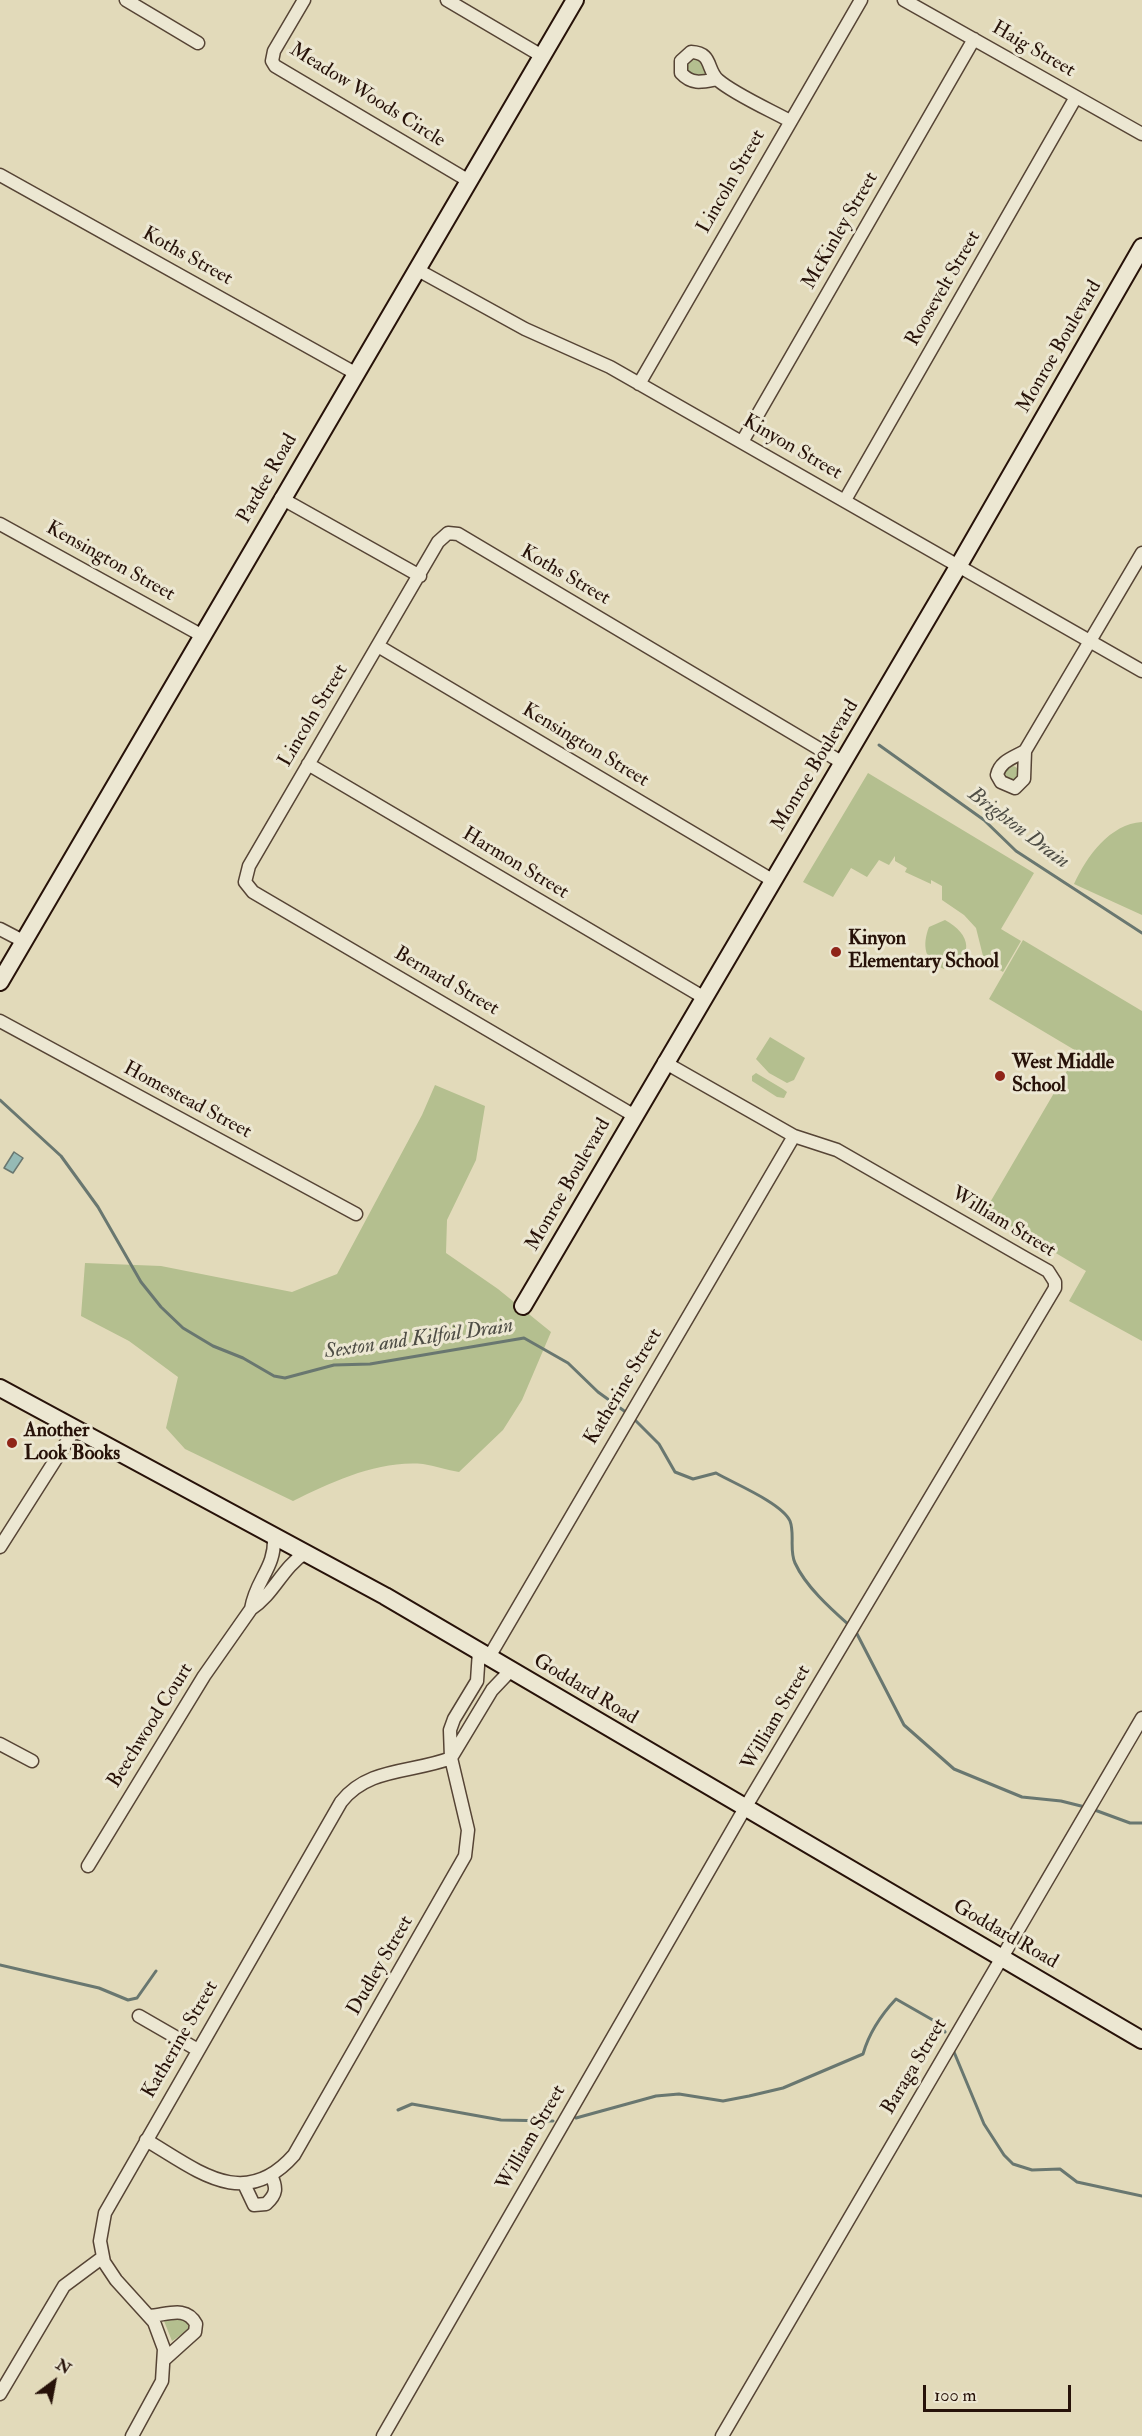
<!DOCTYPE html>
<html>
<head>
<meta charset="utf-8">
<style>
  body { margin:0 }
  #map { position:relative; width:1142px; height:2436px; overflow:hidden; background:#e2daba; font-family:"IM FELL Double Pica",serif }
  canvas { display:block }
  .north { position:absolute; left:24px; top:2352px; width:60px; height:60px; -webkit-text-stroke:4px #ece7d2; paint-order:stroke; rotate:32deg; font-size:16px; font-weight:700; line-height:24px; text-align:center; color:#271209 }
  .north::after { content:''; display:block; margin:auto; width:21px; height:27px; background:#271209; clip-path:polygon(50% 0,100% 100%,50% 72%,0 100%) }
  .scale { position:absolute; left:923px; top:2385px; width:148px; height:27px; box-sizing:border-box; border:3px solid #271209; border-top:0; padding-left:8px; font-size:18px; line-height:21px; white-space:nowrap; color:#271209; -webkit-text-stroke:4px #ece7d2; paint-order:stroke }
</style>
</head>
<body>
<div id="map">
<canvas width="1142" height="2436"></canvas>
<div class="north">N</div>
<div class="scale">100 m</div>
</div>
<script>
const c = document.querySelector('canvas').getContext('2d');
c.lineJoin = 'round';
function paint(path, color) { c.fillStyle = color; c.fill(path, 'evenodd'); }
function trace(path, color, width, dash) { c.strokeStyle = color; c.lineWidth = width; c.lineCap = dash ? 'butt' : 'round'; c.setLineDash(dash || []); c.stroke(path); }
function drawText(font, color, halo, rows, align = 'center') {
  c.font = font + ' "IM FELL Double Pica",serif'; c.lineWidth = 6; c.setLineDash([]); c.textBaseline = 'middle'; c.strokeStyle = halo; c.fillStyle = color; for (const [text, x, y, turn = 0] of rows) {
    c.save(); c.translate(x, y); c.rotate((+turn || 0) * Math.PI / 180); c.textAlign = isNaN(turn) ? turn : align; if (halo) c.strokeText(text, 0, 0); c.fillText(text, 0, 0); c.restore();
  }
}
paint(new Path2D(`
  M695 58 702 61 706 74 689 75 686 68 687 63Z
  M1005 773a7 7 0 1 1 14 0a7 7 0 1 1-14 0Z
  M868 773 1034 873 1001 929 1021 941 1003 972 984 960 976 928 964 915 942 900V886L931 880V884L905 872 907 868 895 861V856L889 865 879 860 867 877 851 868 833 897 803 882Z
  M1142 822V915L1074 884C1087 856 1110 824 1142 822Z
  M945 920C971 934 976 958 944 969 924 962 922 945 929 927Z
  M1023 940 1142 1011V1341L1069 1301 1086 1271 985 1211 1078 1052 989 999Z
  M770 1037 805 1058 794 1080 787 1083 769 1073 756 1059Z
  M756 1073 783 1089 787 1092 784 1098 777 1097 752 1081V1076Z
  M435 1085 485 1106 476 1160 447 1220 446 1253 498 1289 551 1332 522 1400 503 1430 459 1472C447 1470 435 1466 423 1464 378 1460 332 1482 293 1501L185 1449 166 1428 178 1377 129 1341 81 1316 85 1263 161 1266 292 1292 337 1274 422 1115Z
  M183 2319 188 2322V2330L172 2341 164 2321Z`), '#b4bf8f');
const water = new Path2D(`
  M14 1152 23 1158 13 1173 4 1168Z`);
paint(water, '#95bab5');
trace(water, '#697770', 1.5);
trace(new Path2D(`
  M879 745 984 820 1016 851 1142 933
  M0 1100 61 1156 98 1207 141 1282 161 1307 183 1328 213 1346 243 1358 274 1376 285 1378 334 1365 370 1364 524 1338 568 1363 598 1392 627 1413
  M632 1417 659 1444 675 1472 693 1479 716 1473C733 1483 782 1503 790 1521 795 1534 789 1550 795 1563 806 1587 831 1609 850 1626
  M855 1630 904 1725 954 1769 1022 1797 1061 1801 1085 1807
  M1092 1809 1130 1823H1142
  M0 1965 99 1988 128 2000 137 1998 156 1971
  M954 2052 984 2124 1004 2155 1013 2164 1032 2170 1060 2169 1077 2182 1142 2196
  M398 2110 412 2104 501 2120 553 2121
  M576 2118 656 2096 679 2094 723 2101 749 2096 783 2088 863 2054C869 2033 881 2015 896 1999L938 2023 945 2032`), '#697770', 3);
const street = new Path2D(`
  M126 0 198 43
  M304 0 274 51 272 61 275 66 469 181
  M447 0 542 56
  M904 0 1142 134
  M717 79C702 82 692 85 681 73V61L691 52C713 53 706 69 718 80 734 94 770 110 790 121
  M0 175 355 373
  M416 269 525 329 610 367 1142 671
  M639 384 861 0
  M742 442 974 39
  M281 498 420 576
  M845 500 1076 97
  M0 524 201 635
  M378 646 772 880
  M1025 751 1024 779 1015 788 1001 782 997 775C1000 761 1013 758 1025 751L1142 553
  M308 764 703 997
  M0 929 23 941
  M0 1021 356 1214
  M633 1115 253 892 245 882 249 866 438 542 448 533 458 534 843 763
  M274 1535C276 1569 256 1578 251 1609 274 1594 282 1568 305 1553
  M0 1547 75 1429
  M479 1651 477 1681 454 1719 450 1730 451 1758 492 1690 511 1670
  M489 1657 794 1136
  M0 1744 32 1761
  M88 1866 204 1676 251 1609
  M139 2016 198 2050
  M244 2184 254 2205 266 2204C277 2194 277 2188 271 2175
  M149 2316C167 2315 186 2305 196 2324L195 2332 165 2359
  M0 2394 64 2286 103 2257
  M132 2436 162 2381 164 2349 154 2322 116 2280 104 2262 100 2241 105 2213 341 1802C368 1767 413 1773 451 1758L468 1830 465 1856 294 2155C244 2212 197 2170 146 2140
  M383 2436 745 1808 1055 1288V1282L1048 1271 1025 1258 837 1150 794 1136 664 1062
  M722 2436 1142 1718`);
const secondary = new Path2D(`
  M0 982 575 0
  M523 1306 959 565 1142 247
  M0 1388 385 1596 1142 2040`);
trace(street, '#564435', 15);
trace(secondary, '#271209', 20);
trace(street, '#ece7d2', 12);
trace(secondary, '#ece7d2', 16);
for (const [x, y, r, color] of [
  [836,952,6,"#8f2418"],
  [1000,1076,6,"#8f2418"],
  [12,1443,6,"#8f2418"]
]) { const dot = new Path2D(); dot.arc(x, y, r, 0, 2 * Math.PI); c.fillStyle = color; c.fill(dot); trace(dot, '#ece7d2', 2); }
drawText('20px', '#271209', '#ece7d2', [
  ["Haig Street",1033,50,30],
  ["Meadow Woods Circle",367,96,32],
  ["Lincoln Street",732,182,-60],
  ["McKinley Street",841,231,-60],
  ["Koths Street",187,257,29],
  ["Roosevelt Street",944,289,-60],
  ["Monroe Boulevard",1060,347,-60],
  ["Kinyon Street",792,448,30],
  ["Pardee Road",268,479,-60],
  ["Kensington Street",110,562,29],
  ["Koths Street",565,576,30],
  ["Lincoln Street",314,716,-59],
  ["Kensington Street",585,746,31],
  ["Monroe Boulevard",816,766,-59],
  ["Harmon Street",515,864,31],
  ["Bernard Street",446,982,30],
  ["Homestead Street",187,1101,28],
  ["Monroe Boulevard",569,1185,-60],
  ["William Street",1003,1223,31],
  ["Katherine Street",624,1387,-59],
  ["Goddard Road",585,1690,31],
  ["William Street",777,1718,-60],
  ["Beechwood Court",151,1726,-58],
  ["Goddard Road",1005,1935,30],
  ["Dudley Street",381,1966,-60],
  ["Katherine Street",181,2040,-60],
  ["Baraga Street",915,2067,-59],
  ["William Street",532,2138,-60]
]);
drawText('bold 20px', '#271209', '#ece7d2', [
  ["Kinyon",848,940],
  ["Elementary School",848,963],
  ["West Middle",1012,1064],
  ["School",1012,1087],
  ["Another",24,1432],
  ["Look Books",24,1455]
], 'left');
drawText('italic 21px', '#4e4d45', '#ece7d2', [
  ["Brighton Drain",1018,829,37],
  ["Sexton and Kilfoil Drain",419,1340,-8]
]);
</script>
</body>
</html>
